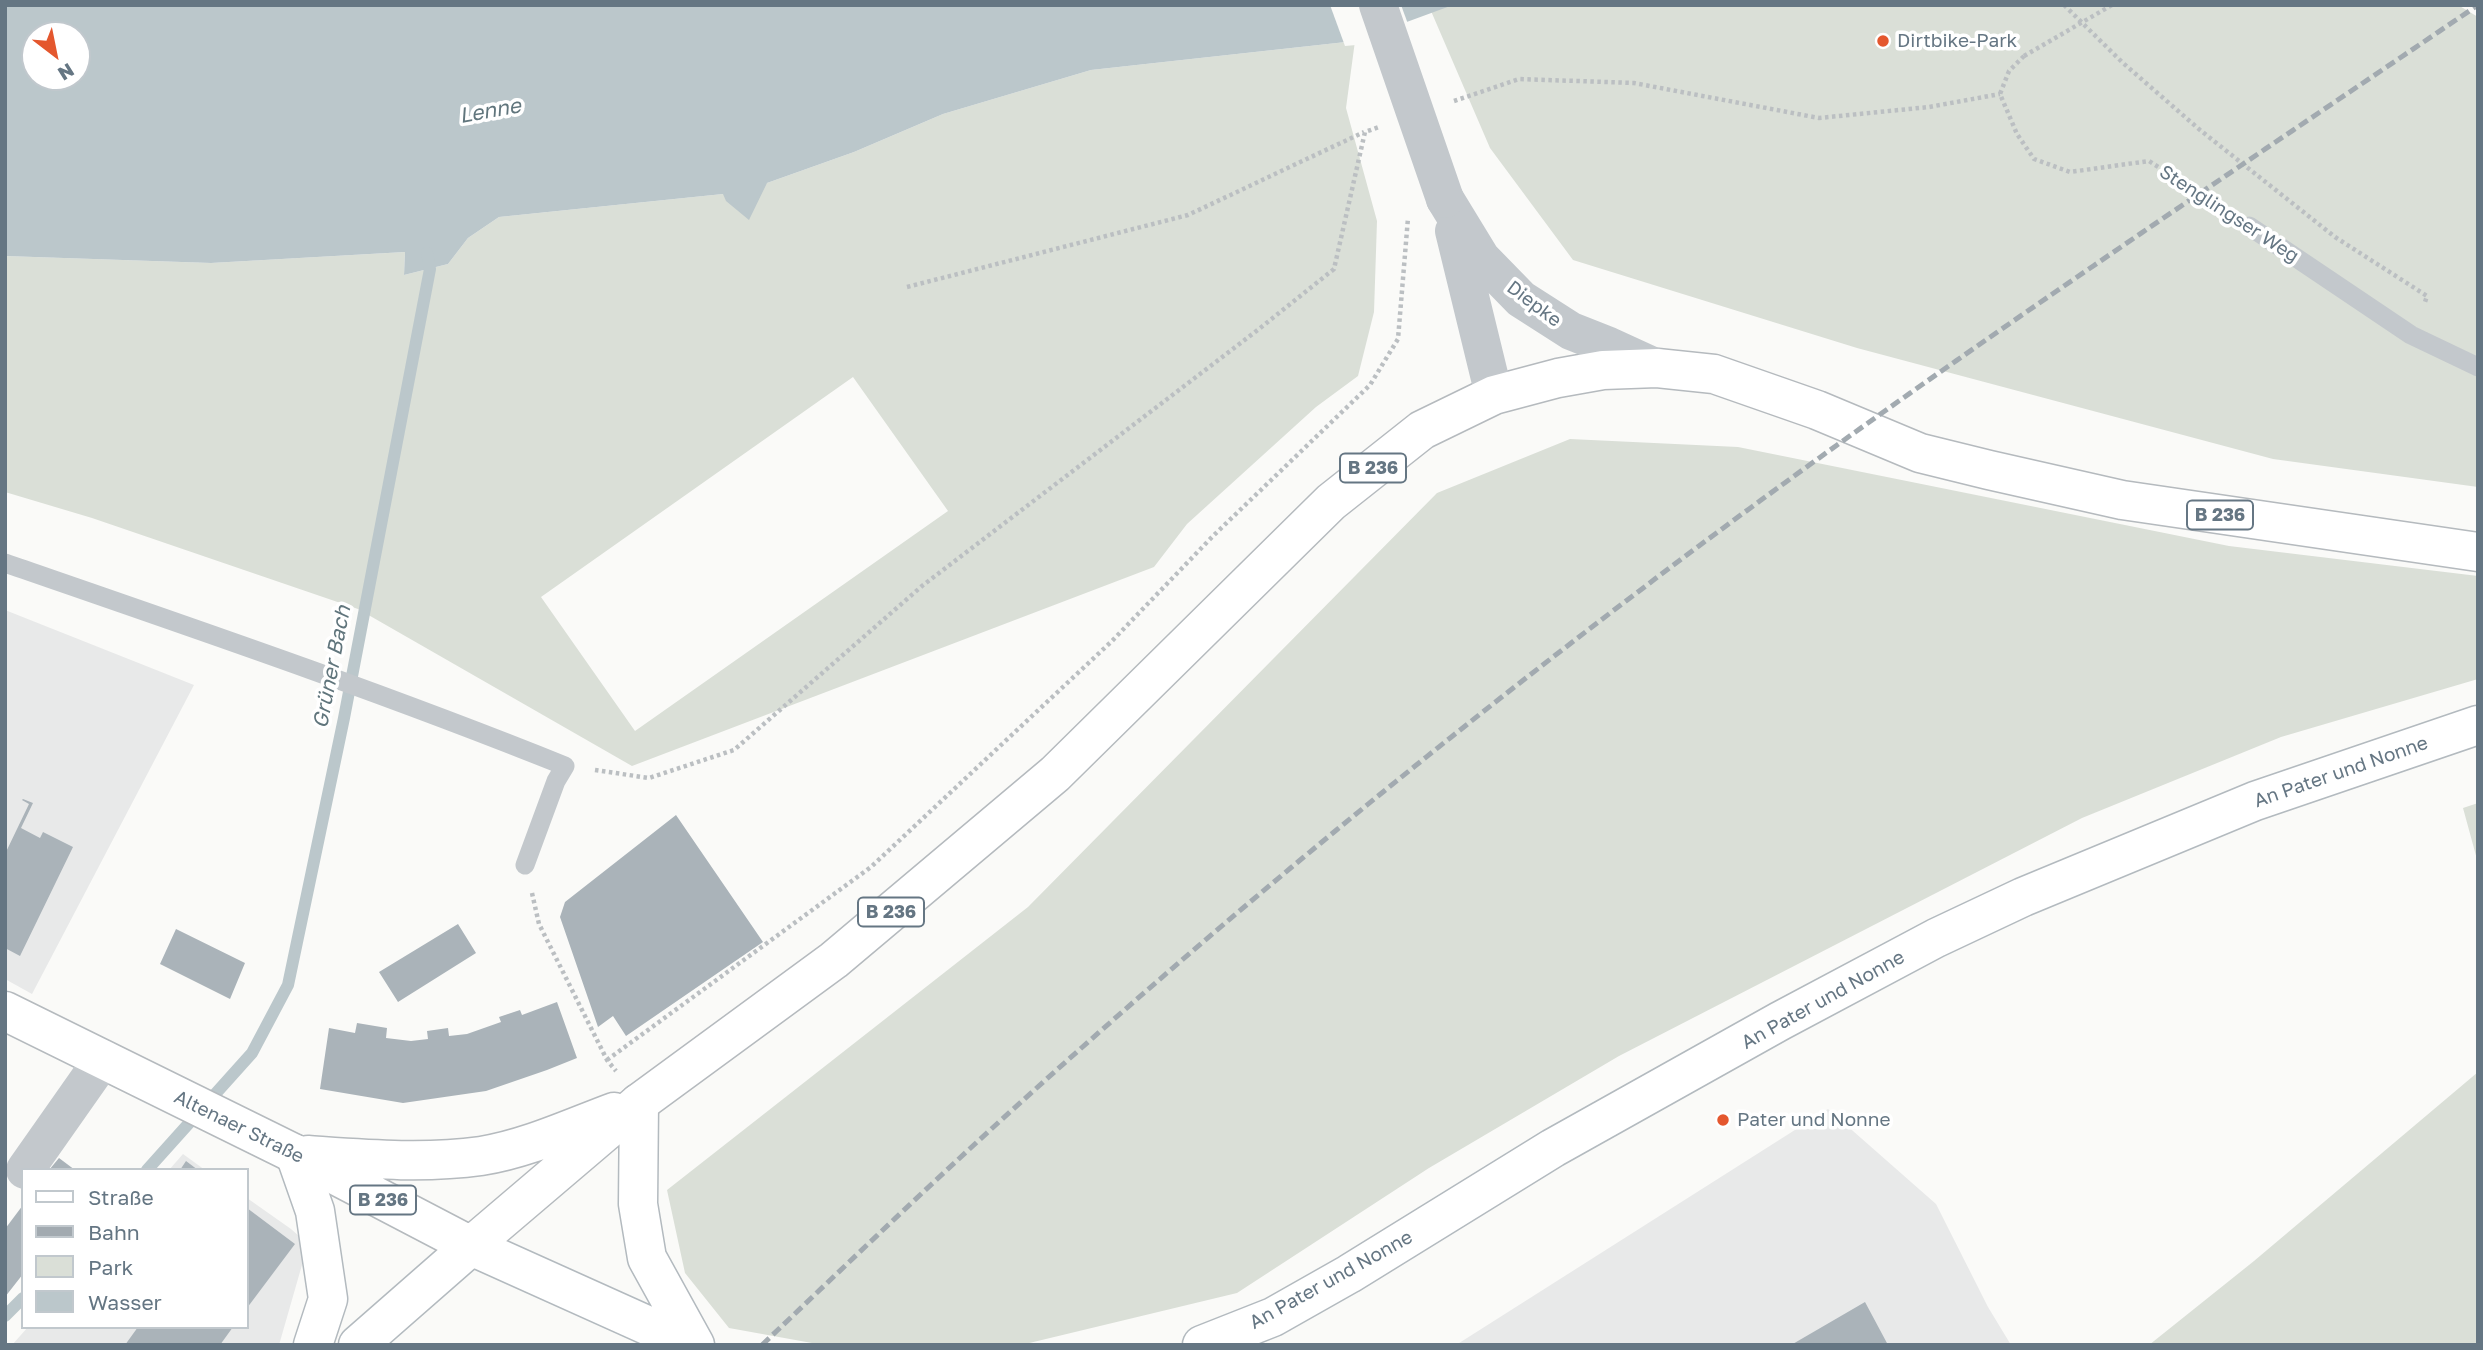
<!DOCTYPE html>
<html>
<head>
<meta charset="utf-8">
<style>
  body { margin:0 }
  #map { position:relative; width:2483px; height:1350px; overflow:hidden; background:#fafaf8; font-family:"Golos Text",sans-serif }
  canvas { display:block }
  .frame { position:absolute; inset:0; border:7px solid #657683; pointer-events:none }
  .legend { position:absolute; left:21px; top:1168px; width:228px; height:161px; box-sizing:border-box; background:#fff; border:2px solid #c1c8cd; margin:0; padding:9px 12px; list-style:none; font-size:21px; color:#657683 }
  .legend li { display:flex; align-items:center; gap:14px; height:35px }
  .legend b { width:35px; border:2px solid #c1c8cd }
  .north { position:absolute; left:21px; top:21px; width:70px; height:70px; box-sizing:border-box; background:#fff; border:2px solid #c1c8cd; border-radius:50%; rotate:148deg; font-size:19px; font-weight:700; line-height:28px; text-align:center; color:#657683 }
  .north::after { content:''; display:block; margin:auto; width:24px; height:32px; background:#e4572e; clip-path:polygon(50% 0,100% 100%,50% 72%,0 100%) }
</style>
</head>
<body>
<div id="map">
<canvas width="2483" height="1350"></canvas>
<div class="frame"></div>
<ul class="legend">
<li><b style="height:9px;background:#fff"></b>Straße</li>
<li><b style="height:9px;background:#a2aab0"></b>Bahn</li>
<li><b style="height:19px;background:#dadfd7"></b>Park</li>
<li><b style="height:19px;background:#bbc7cb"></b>Wasser</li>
</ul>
<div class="north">N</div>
</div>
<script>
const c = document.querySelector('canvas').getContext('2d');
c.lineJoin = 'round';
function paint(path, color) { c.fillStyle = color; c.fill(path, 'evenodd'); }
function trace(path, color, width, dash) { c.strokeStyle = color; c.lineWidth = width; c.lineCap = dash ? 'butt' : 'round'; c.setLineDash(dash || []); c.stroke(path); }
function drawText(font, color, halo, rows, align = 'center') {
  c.font = font + ' "Golos Text",sans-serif'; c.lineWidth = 7; c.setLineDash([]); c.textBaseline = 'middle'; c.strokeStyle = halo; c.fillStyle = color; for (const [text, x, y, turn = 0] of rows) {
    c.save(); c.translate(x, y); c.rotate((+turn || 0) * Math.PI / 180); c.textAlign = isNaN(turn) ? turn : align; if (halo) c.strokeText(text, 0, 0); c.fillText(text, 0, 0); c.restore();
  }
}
paint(new Path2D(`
  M5 610 194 685 32 994 5 979Z
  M1828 1109 1936 1204 1988 1307 2011 1345H1456Z
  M183 1154 205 1170H169Z
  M247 1198 291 1229 308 1244 279 1345H12L28 1327H247Z`), '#e8e9e9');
paint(new Path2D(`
  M1453 5H2458L2478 17V487L2273 459 1857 348 1573 260 1490 148 1431 11Z
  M1355 41 1346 108 1377 221 1374 312 1358 376 1316 407 1187 524 1154 567 632 766 358 609 92 518 5 492V256L211 263 405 252 404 275 448 264 468 238 499 217 723 194 767 183 854 152 943 114 1091 70ZM853 377 948 511 635 731 541 597Z
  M1570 439 1738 447 2229 546 2478 576V679L2281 737 2082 818 1619 1056 1429 1168 1237 1293 1021 1345H823L729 1328 685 1273 667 1190 1028 907 1437 493Z
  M2478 803V863L2463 808Z
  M2478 1072V1345H2149L2254 1261Z`), '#dadfd7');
paint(new Path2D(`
  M5 5H1453L1355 41 1091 70 943 114 854 152 767 183 749 220 726 201 723 194 499 217 468 238 448 264 404 275 405 252 211 263 5 256ZM35 35H77V77H35Z`), '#bbc7cb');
paint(new Path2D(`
  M1330 5H1401L1408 24 1356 45 1345 46Z`), '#fafaf8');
trace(new Path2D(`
  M147 1170 252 1053 288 985 344 718 430 269 427 253
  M5 1316 23 1298`), '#bbc7cb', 12);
paint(new Path2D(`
  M23 799 33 803 21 828 40 838 43 832 73 847 20 956 5 948V854L29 804 22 800Z
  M676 815 763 942 626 1036 613 1016 598 1027 560 917 565 902Z
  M458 924 476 953 398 1002 379 972Z
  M176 929 245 963 230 999 160 964Z
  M557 1002 577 1058 547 1070 486 1091 403 1103 320 1089 329 1028 355 1033 357 1023 387 1028 386 1038 411 1041 428 1039 427 1031 448 1028 449 1036 467 1034 501 1022 499 1017 520 1010 522 1015Z
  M59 1158 75 1170H49Z
  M186 1161 198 1170H180Z
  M23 1205V1274L5 1297V1229Z
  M247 1208 295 1244 247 1308Z
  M1865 1302 1888 1345H1791Z
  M138 1327H233L220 1345H125Z`), '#aab3b9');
const secondary = new Path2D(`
  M639 1103 638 1204 647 1258 695 1345
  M295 1154 315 1211 328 1299 313 1345
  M358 1345 471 1246 691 1345
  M1202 1345 1273 1317 1349 1274 1553 1148 1780 1021 1936 938 2023 897 2255 801 2478 725`);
const primary = new Path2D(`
  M5 1011 295 1154 471 1246 639 1103 834 960 1055 774 1331 502 1422 430 1494 395 1558 378 1603 370 1657 368 1714 374 1817 410 1920 453 1989 470 2122 500 2478 552
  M308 1155C366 1159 423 1164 481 1156 526 1149 571 1128 614 1112`);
trace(secondary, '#b3babf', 41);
trace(primary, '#b5babe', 41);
trace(new Path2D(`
  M2064 5 2123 63 2200 130 2335 237 2427 296 2424 305
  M2024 56 2009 71 2000 94 2017 134 2034 159 2070 172 2149 161 2225 210
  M1454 101 1519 79 1634 83 1819 118 1929 107 2000 94
  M907 287 1188 215 1364 132
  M595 770 649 778 734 750 922 586 1259 329 1334 269 1365 132 1379 127
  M532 893 539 924 607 1060 616 1071
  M607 1060 871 867 1112 641 1213 536 1370 385 1398 339 1408 218`), '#bbbfc2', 4.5, [3.5, 3.5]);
trace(new Path2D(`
  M2249 226 2411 335 2478 367
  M5 563C193 628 381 692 565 766L556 781 525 865`), '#c3c8cc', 19);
trace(new Path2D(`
  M1445 199 1481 258 1521 299 1571 331 1609 346 1657 368
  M1454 231 1494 395
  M25 1170 103 1059`), '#c3c8cc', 38);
trace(secondary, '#fff', 38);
trace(primary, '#fff', 38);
trace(new Path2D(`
  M762 1345C844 1267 926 1188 1010 1112 1215 926 1430 749 1651 582 1919 379 2200 194 2478 5`), '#a2aab0', 5, [10, 5]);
trace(new Path2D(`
  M2024 56 2112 5`), '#bbbfc2', 4.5, [3.5, 3.5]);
trace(new Path2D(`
  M1378 5 1445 199`), '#c3c8cc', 38);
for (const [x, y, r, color] of [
  [1883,41,7,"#e4572e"],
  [1723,1120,7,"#e4572e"]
]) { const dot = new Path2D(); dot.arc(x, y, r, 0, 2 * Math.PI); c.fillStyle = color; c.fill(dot); trace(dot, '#fff', 2.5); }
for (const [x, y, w] of [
  [1373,468,66],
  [2220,515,66],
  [891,912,66],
  [383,1200,66]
]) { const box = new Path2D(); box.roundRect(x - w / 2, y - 14.5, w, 29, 5); c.fillStyle = '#fff'; c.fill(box); trace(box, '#657683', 2); }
drawText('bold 18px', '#657683', null, [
  ["B 236",1373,468],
  ["B 236",2220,515],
  ["B 236",891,912],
  ["B 236",383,1200]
]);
drawText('19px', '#657683', '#fff', [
  ["Dirtbike-Park",1897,41],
  ["Pater und Nonne",1737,1120]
], 'left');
drawText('19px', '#657683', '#fff', [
  ["Stenglingser Weg",2229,214,33],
  ["Diepke",1534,304,37],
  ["An Pater und Nonne",2341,772,-19],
  ["An Pater und Nonne",1823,1000,-29],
  ["Altenaer Straße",239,1127,26],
  ["An Pater und Nonne",1331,1280,-29]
]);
drawText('italic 21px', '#60757c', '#fff', [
  ["Lenne",490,111,-10],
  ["Grüner Bach",332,667,-79]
]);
</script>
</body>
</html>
